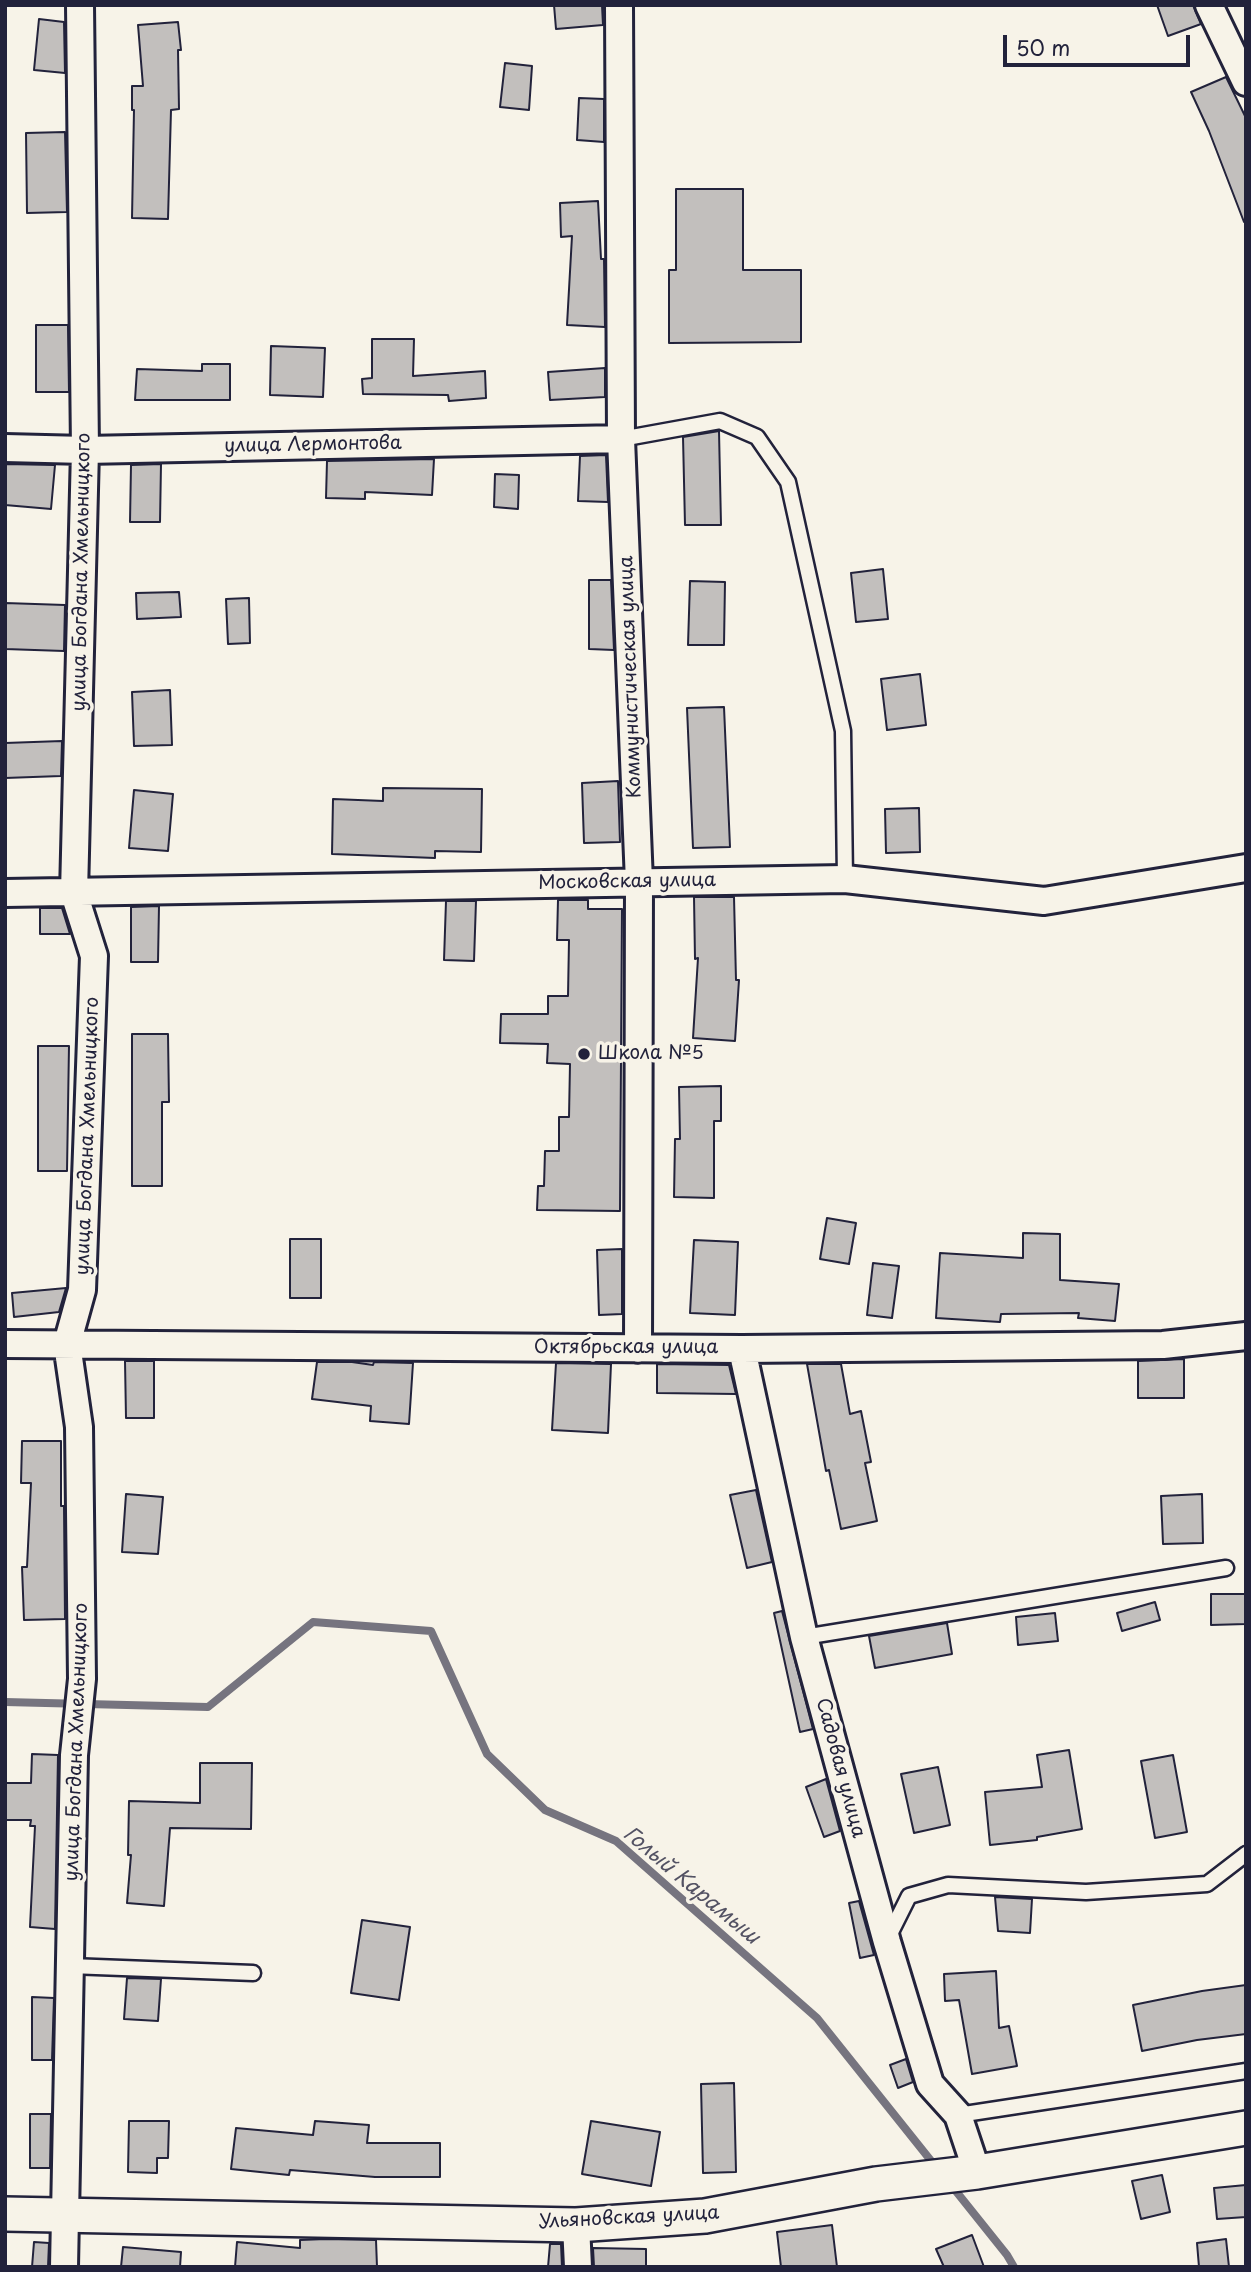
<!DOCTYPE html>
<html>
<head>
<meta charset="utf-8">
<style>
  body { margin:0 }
  #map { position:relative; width:1251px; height:2272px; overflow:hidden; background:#f7f3e8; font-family:"Playpen Sans",sans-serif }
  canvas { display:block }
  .frame { position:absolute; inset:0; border:7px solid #22223b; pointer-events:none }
  .scale { position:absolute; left:1003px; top:35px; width:187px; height:32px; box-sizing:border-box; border:4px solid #22223b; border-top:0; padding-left:9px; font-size:21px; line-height:24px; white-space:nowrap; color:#22223b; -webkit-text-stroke:5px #f7f3e8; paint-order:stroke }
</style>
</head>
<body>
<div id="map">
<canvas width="1251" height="2272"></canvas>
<div class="frame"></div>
<div class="scale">50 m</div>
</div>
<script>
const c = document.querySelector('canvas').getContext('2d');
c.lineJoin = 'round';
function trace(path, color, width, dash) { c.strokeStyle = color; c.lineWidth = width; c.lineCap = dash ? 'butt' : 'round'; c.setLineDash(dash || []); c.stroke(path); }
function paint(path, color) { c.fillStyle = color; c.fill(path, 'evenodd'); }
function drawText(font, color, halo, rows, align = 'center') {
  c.font = font + ' "Playpen Sans",sans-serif'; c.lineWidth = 7; c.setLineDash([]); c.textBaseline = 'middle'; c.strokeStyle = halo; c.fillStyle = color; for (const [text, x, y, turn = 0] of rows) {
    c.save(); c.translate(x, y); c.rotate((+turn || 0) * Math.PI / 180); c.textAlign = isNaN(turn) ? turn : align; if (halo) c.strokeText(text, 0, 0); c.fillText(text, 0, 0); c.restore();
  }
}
trace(new Path2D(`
  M5 1702 208 1707 313 1622 431 1631 487 1754 545 1810 616 1841 817 2018 936 2167
  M951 2185 1007 2255 1014 2267`), '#76747f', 8);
const building = new Path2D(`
  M554 5H602L603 25 556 29Z
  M1157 5H1193L1201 24 1168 36Z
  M39 19 64 22 65 73 34 70Z
  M178 22 181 50H178L179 109 171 110 168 219 132 218 134 110H132V86H143L138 25Z
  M505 63 532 66 529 110 500 107Z
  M1226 77 1246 118V222H1244L1209 131 1191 92Z
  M579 98 604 99V142L577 140Z
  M65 132 67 212 27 213 26 133Z
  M676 189H743V270H801V342L669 343V270H676Z
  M598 201 601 259H604L605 327 567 325 572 236 561 237 560 203Z
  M36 325H68L69 392H36Z
  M372 339H414L413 376 485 371 486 398 449 401 448 395 363 394 362 379 372 378Z
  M271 346 325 348 323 397 270 395Z
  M202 364H230V400H135L137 369 202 371Z
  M605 368V397L550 400 548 372Z
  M719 431 721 525H685L683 437Z
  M606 455 608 502 578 501 580 456Z
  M434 459 432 495 365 492V499L326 498 327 461Z
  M5 464 55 465 51 509 5 505Z
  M161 464 160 522H130L131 465Z
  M495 474 519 475 518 509 494 507Z
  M883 569 888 619 856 622 851 573Z
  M589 580H611L614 650 589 649Z
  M690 581 725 582 724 645H688Z
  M179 592 181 617 137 619 136 593Z
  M249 598 250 643 228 644 226 599Z
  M5 603 65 605 64 651 5 649Z
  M920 674 926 725 887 730 881 679Z
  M170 690 172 745 134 746 132 692Z
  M724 707 730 847 693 848 687 708Z
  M62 741 61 776 5 778V743Z
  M618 781 620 842 584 843 582 783Z
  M383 788 482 789 481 852 435 851V858L332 854 333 799 383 801Z
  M134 790 173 794 168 851 129 848Z
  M919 808 920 852 886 853 885 809Z
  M694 897H734L736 980H739L735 1041 693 1038 698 958 695 959Z
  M558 900H588V909H622L620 1211 537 1210 538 1186H544L545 1151H559V1117H569L570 1064 547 1063 548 1044 500 1043 501 1014H548V996H568L569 940H557Z
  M446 901H476L474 961 444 960Z
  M159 906 158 962H131V907Z
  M40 908H62L70 934H40Z
  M132 1034H168L169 1102H162V1186H132Z
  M38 1046H69L67 1171H38Z
  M721 1086V1121H714V1198L674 1197 675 1139H680L679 1087Z
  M827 1218 856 1223 849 1264 820 1259Z
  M1023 1233 1060 1234V1280L1119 1284 1115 1321 1078 1318 1079 1313 1001 1314 1000 1322 936 1318 940 1253 1023 1258Z
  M290 1239H321V1298H290Z
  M694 1240 738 1242 735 1315 690 1313Z
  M622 1249V1314L599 1315 597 1250Z
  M873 1263 899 1266 892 1318 867 1315Z
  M66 1288 59 1312 14 1317 12 1293Z
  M1184 1359V1398H1138V1361Z
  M125 1361H154V1418H126Z
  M317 1362H352L373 1365 374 1362 413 1363 409 1424 370 1421 371 1406 312 1399Z
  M556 1363 611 1364 608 1433 552 1430Z
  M657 1364 729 1365 736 1394 657 1393Z
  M807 1364H841L850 1414 861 1411 871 1462 865 1463 877 1521 841 1529 829 1470 826 1471Z
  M22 1441H61V1506H64L65 1619 24 1620 22 1567H27L31 1483H21Z
  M756 1490 772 1562 747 1568 730 1495Z
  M126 1494 163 1497 158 1554 122 1552Z
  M1202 1494 1203 1543 1163 1544 1161 1496Z
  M1211 1594H1246V1624L1211 1625Z
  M1155 1602 1160 1620 1122 1631 1117 1613Z
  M782 1611 813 1729 800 1732 774 1613Z
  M1055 1613 1058 1641 1018 1645 1016 1617Z
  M947 1623 952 1654 875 1668 869 1636Z
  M1069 1750 1082 1829 1037 1837V1840L990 1845 985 1792 1042 1787 1037 1755Z
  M32 1754 58 1755 55 1929 30 1927 35 1826H30L31 1820H5V1783H31Z
  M1173 1755 1187 1832 1155 1838 1141 1761Z
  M200 1763H252L251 1829 170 1828 164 1906 127 1903 131 1855H128L129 1801 200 1803Z
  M938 1767 950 1825 914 1833 901 1774Z
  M826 1779 840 1831 824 1837 806 1787Z
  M995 1897 1032 1899 1030 1933 998 1931Z
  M859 1901 874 1955 860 1958 849 1903Z
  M362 1920 410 1927 399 2000 351 1993Z
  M996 1971 999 2028 1009 2026 1017 2066 972 2074 959 2000 945 2001 944 1974Z
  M127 1978 161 1979 158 2021 124 2019Z
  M1246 1985V2034L1197 2040 1142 2051 1133 2005 1202 1991Z
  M32 1997 54 1998 52 2060H32Z
  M906 2059 913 2082 898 2088 890 2065Z
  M734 2083 736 2172 703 2173 701 2084Z
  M30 2114H51L50 2168H30Z
  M129 2121H169L168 2158H157V2173L128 2172Z
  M315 2121 369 2125 367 2143H440V2177H375L290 2170 289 2175 231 2169 236 2128 313 2135Z
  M591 2121 660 2132 651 2186 582 2174Z
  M1162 2175 1170 2212 1141 2219 1132 2181Z
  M1246 2185V2217L1217 2219 1214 2188Z
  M832 2225 837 2267H781L777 2232Z
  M972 2235 984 2267H944L936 2249Z
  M326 2239 376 2240 377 2267H235L237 2242 300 2248V2240Z
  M1226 2239 1229 2267H1199L1197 2243Z
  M34 2242 49 2243 48 2267H32Z
  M550 2244H561L562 2267H548Z
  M123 2247 181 2252 180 2267H121Z
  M593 2248 646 2249V2267H594Z`);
paint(building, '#c2bfbd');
trace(building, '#22223b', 2);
const service = new Path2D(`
  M621 439 720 421 757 437 788 482 843 731 845 879
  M804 1637 1226 1568
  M887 1940 909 1896 948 1885 1086 1892 1207 1884 1246 1854
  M70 1966 253 1973
  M958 2115 1246 2071`);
const minor = new Path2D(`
  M619 5 621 439 639 882 638 1349
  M1209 5 1246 82
  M5 448 85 450 621 439
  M5 893 845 879 1044 901 1246 868
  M5 1344 742 1349 1163 1345 1246 1336
  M742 1349 804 1637 887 1942 930 2084 958 2115 977 2172
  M576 2225 578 2267
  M64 2267 74 1755 82 1679 79 1427 67 1344 82 1290 94 956 74 893 85 450 80 5`);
const tertiary = new Path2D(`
  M5 2214 576 2225 705 2216 876 2184 977 2172 1246 2128`);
trace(service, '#22223b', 19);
trace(minor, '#22223b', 32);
trace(tertiary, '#22223b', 38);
trace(service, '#f7f3e8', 14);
trace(minor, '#f7f3e8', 26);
trace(tertiary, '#f7f3e8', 33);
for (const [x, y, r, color] of [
  [584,1054,7,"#22223b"]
]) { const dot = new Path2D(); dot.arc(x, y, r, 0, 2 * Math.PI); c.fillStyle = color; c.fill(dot); trace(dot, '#f7f3e8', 2.5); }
drawText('19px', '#22223b', '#f7f3e8', [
  ["улица Лермонтова",313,445,-1],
  ["улица Богдана Хмельницкого",82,572,-89],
  ["Коммунистическая улица",631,677,-92],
  ["Московская улица",627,882,-1],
  ["улица Богдана Хмельницкого",88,1136,-88],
  ["Октябрьская улица",626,1348],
  ["улица Богдана Хмельницкого",77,1742,-88],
  ["Садовая улица",840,1768,75],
  ["Ульяновская улица",629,2218,-3]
]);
drawText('19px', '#22223b', '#f7f3e8', [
  ["Школа №5",598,1054]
], 'left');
drawText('italic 21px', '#535263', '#f7f3e8', [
  ["Голый Карамыш",691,1886,40]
]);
</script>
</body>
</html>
